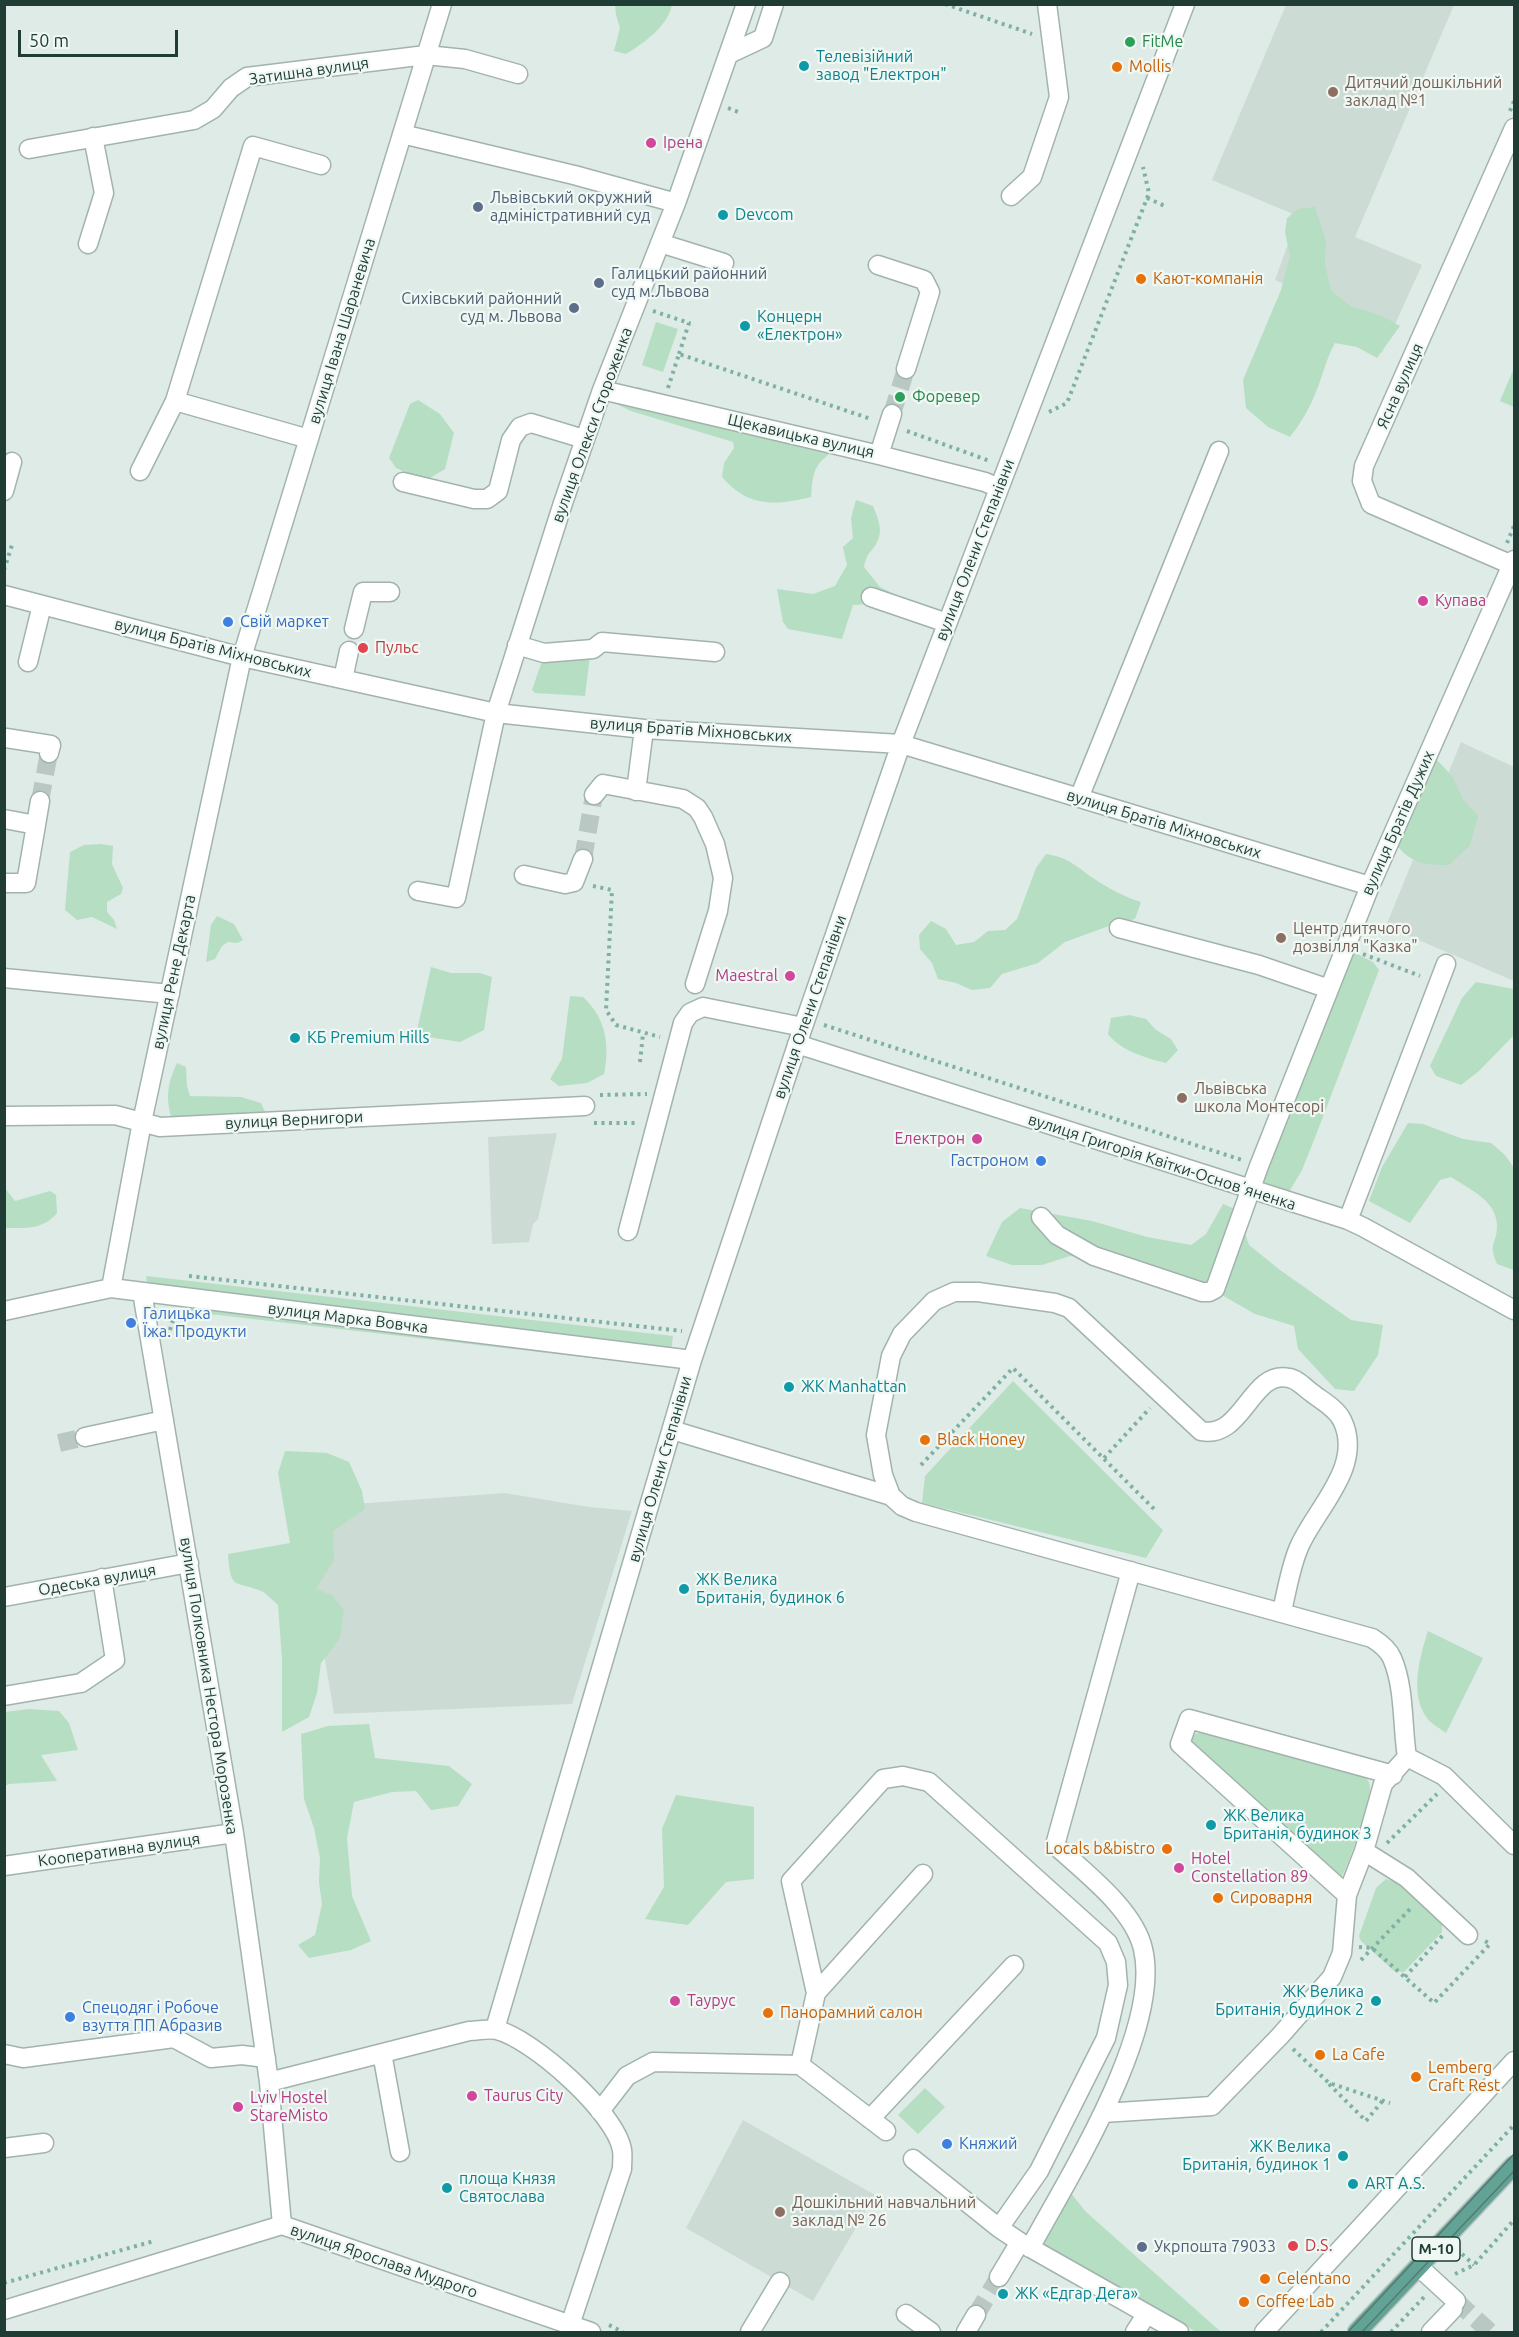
<!DOCTYPE html>
<html>
<head>
<meta charset="utf-8">
<style>
  body { margin:0 }
  #map { position:relative; width:1519px; height:2337px; overflow:hidden; background:#dfebe6; font-family:Ubuntu,sans-serif }
  canvas { display:block }
  .frame { position:absolute; inset:0; border:6px solid #1f3c35; pointer-events:none }
  .scale { position:absolute; left:18px; top:30px; width:160px; height:27px; box-sizing:border-box; border:3px solid #1f3c35; border-top:0; padding-left:8px; font-size:18px; line-height:21px; white-space:nowrap; color:#1f3c35; -webkit-text-stroke:4px #f0f8f4; paint-order:stroke }
</style>
</head>
<body>
<div id="map">
<canvas width="1519" height="2337"></canvas>
<div class="frame"></div>
<div class="scale">50 m</div>
</div>
<script>
const c = document.querySelector('canvas').getContext('2d');
c.lineJoin = 'round';
function paint(path, color) { c.fillStyle = color; c.fill(path, 'evenodd'); }
function trace(path, color, width, dash) { c.strokeStyle = color; c.lineWidth = width; c.lineCap = dash ? 'butt' : 'round'; c.setLineDash(dash || []); c.stroke(path); }
function drawText(font, color, halo, rows, align = 'center') {
  c.font = font + ' Ubuntu,sans-serif'; c.lineWidth = 4.5; c.setLineDash([]); c.textBaseline = 'middle'; c.strokeStyle = halo; c.fillStyle = color; for (const [text, x, y, turn = 0] of rows) {
    c.save(); c.translate(x, y); c.rotate((+turn || 0) * Math.PI / 180); c.textAlign = isNaN(turn) ? turn : align; if (halo) c.strokeText(text, 0, 0); c.fillText(text, 0, 0); c.restore();
  }
}
paint(new Path2D(`
  M1286 5H1454L1355 237 1422 265 1382 353 1317 326 1319 300 1275 280 1298 216 1212 180Z
  M1461 742 1514 767V981L1386 926Z
  M557 1133 538 1219 533 1224 529 1242 492 1244 488 1137Z
  M505 1493 589 1507 632 1511 572 1704 334 1714 300 1508Z
  M743 2120 875 2195 813 2301 686 2228Z`), '#cddbd5');
paint(new Path2D(`
  M615 5V4L672 5C667 27 644 43 626 54L614 51 620 28 616 15Z
  M1315 207 1326 241 1325 264 1331 291 1351 306 1382 316 1400 326 1377 358 1357 347 1335 343C1326 359 1323 375 1316 392 1309 409 1301 423 1290 437L1268 427 1246 408 1243 380 1281 290 1290 256 1285 232 1287 218 1298 209Z
  M656 322 678 329 663 372 642 365Z
  M1514 368V407L1500 401Z
  M638 387 767 420 839 447C815 463 813 469 811 497 774 506 748 507 722 477L724 463 734 448 733 442 631 411 612 402 620 391Z
  M418 400 440 414 454 433 445 469 425 481 396 468 389 458 410 404Z
  M856 500 873 506C877 516 883 529 878 540 873 552 867 551 864 567L880 587 910 602 853 605 842 639 788 629 783 622 777 589 813 594 835 586 847 565 843 547 853 538 851 518Z
  M590 656 585 696 535 693 532 690 543 658Z
  M1437 760 1452 776 1463 799 1478 816 1470 845 1449 865C1424 865 1413 864 1396 845L1424 776Z
  M101 844 113 846 112 864 123 888 121 894 107 902V912L114 920 117 929 92 917 77 920 65 910 70 852 84 845Z
  M1046 854C1070 858 1074 865 1093 878 1108 888 1124 897 1141 902L1135 919 1117 923 1065 942 1038 963 1002 974 990 988 972 990 956 983 938 979 932 963 920 949 919 935 931 921 946 929 956 945 974 942 988 931 1005 930 1017 919 1036 868Z
  M217 916 234 924 243 940 237 943 228 942 222 946 215 959 206 962 211 925Z
  M1355 953 1373 962 1379 970 1316 1135 1302 1170 1286 1197 1258 1185 1344 960Z
  M431 967 451 973H480L492 977 484 1030 460 1042 416 1035Z
  M1476 982 1514 989V1035L1479 1071 1461 1085 1436 1076 1430 1066 1462 998Z
  M570 996 583 997C606 1018 610 1045 604 1074L587 1083 559 1086 550 1079 562 1059Z
  M1129 1015 1146 1019 1156 1030 1171 1039 1178 1050 1166 1063C1146 1058 1121 1051 1108 1034L1111 1018Z
  M177 1063 186 1067 187 1086 190 1096 241 1097 261 1103 265 1112 257 1115 173 1122C165 1100 167 1084 177 1063Z
  M1408 1123 1423 1124 1463 1139 1491 1143 1505 1155 1514 1168V1270L1497 1264C1488 1241 1496 1247 1497 1227 1498 1201 1469 1189 1451 1177L1440 1180 1410 1223 1369 1201 1382 1167Z
  M4 1187 15 1201 50 1191 56 1195 57 1213C43 1230 25 1228 5 1228Z
  M1223 1204 1237 1210 1249 1245 1280 1270 1351 1320 1383 1325 1378 1355 1354 1391 1335 1389 1298 1349 1294 1326 1255 1314 1220 1294 1128 1261 1070 1256 1042 1265H1012L986 1256 1002 1222 1020 1208 1092 1221 1147 1237 1191 1245 1206 1234Z
  M146 1276 673 1336 671 1352 148 1288Z
  M187 1300 670 1360 669 1367 192 1312Z
  M1013 1381 1163 1530 1146 1558 922 1503 925 1476Z
  M285 1451 327 1453 349 1462 362 1491 365 1509 333 1531 334 1560 316 1589 332 1595 344 1610 340 1638 321 1663 317 1693 309 1717 282 1732V1659L278 1605C273 1601 268 1595 263 1592 235 1579 231 1593 228 1554L290 1543 278 1473Z
  M1428 1631 1483 1658 1446 1733C1440 1728 1431 1724 1427 1718 1409 1694 1420 1656 1428 1631Z
  M29 1709 59 1711 69 1723 78 1750 41 1755 57 1781 9 1784 5 1786V1712Z
  M369 1724 375 1758 449 1766 472 1784 458 1806 431 1810 416 1791 392 1792 354 1802 347 1838 352 1896 371 1941 351 1950 309 1958 298 1945 315 1935 322 1904 319 1882 320 1858 314 1828 304 1799 301 1734 328 1726Z
  M1202 1732 1360 1773C1365 1777 1370 1780 1370 1788 1370 1804 1348 1868 1339 1882L1187 1744 1195 1734Z
  M676 1795 754 1807V1879L726 1882 688 1925 645 1919 664 1887 662 1829Z
  M1386 1879 1400 1883 1442 1922V1932L1404 1972 1394 1971 1361 1941 1359 1936 1376 1888Z
  M925 2088 945 2107 918 2134 898 2115Z
  M1067 2188 1085 2211 1220 2331 1219 2332H1196L1035 2239Z`), '#b6dec2');
trace(new Path2D(`
  M892 414 906 369
  M40 801 49 753
  M583 859 594 795
  M59 1443 85 1437
  M1456 2301 1490 2332
  M976 2315 999 2277`), '#b9c8c3', 18, [18, 9]);
const minor = new Path2D(`
  M729 54 763 38 774 4
  M402 134 574 175 676 203
  M29 149 194 120 213 109 231 88 247 77 426 55 465 59 518 74
  M1011 196 1032 177 1059 97 1047 4
  M660 243 724 263
  M88 244 104 193 93 137
  M878 265 924 280 930 292 906 369
  M602 390 879 455 985 482 999 488
  M309 439 175 401 253 146 321 165
  M879 455 892 414
  M140 471 175 401
  M403 482 474 499H487L498 491 511 440 520 427 531 423 584 439
  M4 491 12 462
  M1512 565 1371 504 1362 481 1364 466 1514 128
  M4 595 242 657 496 713 644 729 901 744 1370 886
  M871 597 947 623
  M354 629 363 592H390
  M517 645 544 653 593 649 602 642 715 652
  M28 662 42 605
  M343 679 349 651
  M6 738 51 745 49 753
  M636 791 644 729
  M594 795 603 784 683 799 697 808 703 817 715 844 723 878 718 911 695 984
  M1079 798 1219 451
  M4 819 36 825 26 883H4
  M36 825 40 801
  M524 875 565 884 574 882 583 859
  M418 891 456 898 496 713 563 503 602 390 676 203 746 4
  M1119 928 1259 965 1329 989
  M4 978 170 994
  M797 1044 1348 1220 1363 1227 1514 1310
  M4 1116 115 1115 160 1127 585 1106
  M1041 1217 1057 1235 1094 1256 1202 1292H1209L1215 1289 1259 1166 1370 886 1514 560
  M1348 1220 1446 964
  M628 1231 683 1023 690 1013 703 1007 803 1027
  M111 1288 142 1122 242 657 442 4
  M142 1292 234 1833 269 2082
  M4 1311 111 1288 692 1360
  M672 1430 891 1496
  M85 1437 164 1420
  M4 1597 189 1563
  M4 1696 81 1683 115 1660 102 1578
  M1407 1757 1444 1776 1514 1845
  M1364 1851 1407 1878 1468 1935
  M4 1866 234 1833
  M1347 1895 1180 1744 1189 1719 1393 1775
  M816 1993 791 1881 883 1779 903 1776 929 1782 1108 1943 1116 1962 1118 1985 1106 2038 1039 2171 999 2228
  M495 2029 692 1360 803 1027 901 744 1185 4
  M382 2053 400 2152
  M4 2054 23 2058 174 2038 211 2058 242 2055 266 2058
  M800 2065 816 1993 923 1874
  M600 2111 627 2076 653 2062 800 2065 886 2131
  M1103 2113 1212 2106 1280 2036 1332 1977 1342 1953 1347 1895 1364 1851 1383 1784 1407 1757C1402 1726 1405 1688 1392 1658 1388 1649 1380 1643 1372 1638L916 1512 902 1506 891 1496 883 1475 876 1435 891 1356 902 1334 934 1301 954 1292H978L1055 1303 1069 1308 1201 1431C1243 1440 1251 1369 1289 1378 1297 1379 1305 1388 1312 1393 1322 1401 1336 1408 1342 1420 1364 1465 1318 1506 1300 1545 1291 1564 1287 1590 1282 1611
  M870 2119 1014 1965
  M4 2148 44 2143
  M913 2159 999 2228 1020 2242 1179 2332
  M282 2225 269 2082 469 2031C478 2031 489 2028 497 2030 533 2039 616 2113 622 2150 623 2156 622 2163 622 2169L570 2325
  M1030 2248C1069 2176 1162 2030 1143 1949 1134 1909 1084 1872 1055 1845L1131 1571
  M1419 2267 1456 2301
  M999 2277 1020 2242
  M4 2310 282 2225 591 2332
  M906 2314 931 2332
  M750 2332 780 2282
  M966 2332 976 2315
  M1135 2332 1146 2315
  M1264 2332 1514 2061
  M1431 2332 1453 2309`);
const major = new Path2D(`
  M1357 2332 1514 2165`);
trace(minor, '#a2b3ad', 21);
trace(major, '#c0c8c6', 21);
trace(new Path2D(`
  M945 4 1032 34
  M728 108 741 113
  M1510 111 1514 101
  M1147 198 1165 206
  M653 311 689 323 679 354
  M668 388 679 354 871 419
  M1049 412 1067 403 1149 193 1143 167
  M907 431 990 461
  M1507 543 1514 526
  M4 570 12 545
  M593 886 612 890 606 1010 616 1025 660 1037
  M1363 954 1420 976
  M824 1025 1242 1160
  M640 1062 643 1034
  M600 1095 647 1094
  M594 1123H638
  M189 1276 682 1331
  M170 1330 172 1322 182 1317
  M1104 1458 1150 1408
  M921 1465 1013 1368 1156 1511
  M1387 1843 1437 1794
  M1359 1947 1372 1948 1434 2003 1490 1944 1485 1941
  M1361 1960 1412 1907
  M1405 1977 1443 1935
  M1293 2049 1329 2083 1390 2103
  M1329 2084 1366 2121 1384 2099
  M1462 2254 1474 2265
  M1455 2274 1474 2265 1514 2220
  M4 2283 154 2241
  M609 2325 623 2332
  M1321 2332 1514 2125
  M1391 2332 1425 2296`), '#7eb1a3', 4, [3, 4.5]);
trace(minor, '#fff', 18);
trace(major, '#61a495', 18);
trace(new Path2D(`
  M1348 2332 1514 2154
  M1362 2332 1514 2171`), '#597871', 1.5);
for (const [x, y, r, color] of [
  [1130,42,6,"#2e9e5b"],
  [804,66,6,"#0f9aa8"],
  [1117,67,6,"#e8710a"],
  [1333,92,6,"#8d6e63"],
  [651,143,6,"#d1479c"],
  [478,207,6,"#5c6f8a"],
  [723,215,6,"#0f9aa8"],
  [1141,279,6,"#e8710a"],
  [599,283,6,"#5c6f8a"],
  [574,308,6,"#5c6f8a"],
  [745,326,6,"#0f9aa8"],
  [900,397,6,"#2e9e5b"],
  [1423,601,6,"#d1479c"],
  [228,622,6,"#3f7fe0"],
  [363,648,6,"#e0444e"],
  [1281,938,6,"#8d6e63"],
  [790,976,6,"#d1479c"],
  [295,1038,6,"#0f9aa8"],
  [1182,1098,6,"#8d6e63"],
  [977,1139,6,"#d1479c"],
  [1041,1161,6,"#3f7fe0"],
  [131,1323,6,"#3f7fe0"],
  [789,1387,6,"#0f9aa8"],
  [925,1440,6,"#e8710a"],
  [684,1589,6,"#0f9aa8"],
  [1211,1825,6,"#0f9aa8"],
  [1167,1849,6,"#e8710a"],
  [1179,1868,6,"#d1479c"],
  [1218,1898,6,"#e8710a"],
  [675,2001,6,"#d1479c"],
  [1376,2001,6,"#0f9aa8"],
  [768,2013,6,"#e8710a"],
  [70,2017,6,"#3f7fe0"],
  [1320,2055,6,"#e8710a"],
  [1416,2077,6,"#e8710a"],
  [472,2096,6,"#d1479c"],
  [238,2107,6,"#d1479c"],
  [947,2144,6,"#3f7fe0"],
  [1343,2156,6,"#0f9aa8"],
  [1353,2184,6,"#0f9aa8"],
  [447,2188,6,"#0f9aa8"],
  [780,2212,6,"#8d6e63"],
  [1293,2246,6,"#e0444e"],
  [1142,2247,6,"#5c6f8a"],
  [1265,2279,6,"#e8710a"],
  [1003,2294,6,"#0f9aa8"],
  [1244,2302,6,"#e8710a"]
]) { const dot = new Path2D(); dot.arc(x, y, r, 0, 2 * Math.PI); c.fillStyle = color; c.fill(dot); trace(dot, '#f0f8f4', 2); }
for (const [x, y, w] of [
  [1436,2249,48]
]) { const box = new Path2D(); box.roundRect(x - w / 2, y - 12, w, 24, 4.5); c.fillStyle = '#f0f8f4'; c.fill(box); trace(box, '#1f3c35', 1.5); }
drawText('bold 15px', '#1f3c35', null, [
  ["М-10",1436,2249]
]);
drawText('16px', '#27864d', '#f0f8f4', [
  ["FitMe",1142,42],
  ["Форевер",912,397]
], 'left');
drawText('16px', '#0d838f', '#f0f8f4', [
  ["Телевізійний",816,57],
  ["завод \"Електрон\"",816,75],
  ["Devcom",735,215],
  ["Концерн",757,317],
  ["«Електрон»",757,335],
  ["КБ Premium Hills",307,1038],
  ["ЖК Manhattan",801,1387],
  ["ЖК Велика",696,1580],
  ["Британія, будинок 6",696,1598],
  ["ЖК Велика",1223,1816],
  ["Британія, будинок 3",1223,1834],
  ["ЖК Велика",1364,1992,"right"],
  ["Британія, будинок 2",1364,2010,"right"],
  ["ЖК Велика",1331,2147,"right"],
  ["Британія, будинок 1",1331,2165,"right"],
  ["площа Князя",459,2179],
  ["Святослава",459,2197],
  ["ART A.S.",1365,2184],
  ["ЖК «Едгар Дега»",1015,2294]
], 'left');
drawText('16px', '#c56008', '#f0f8f4', [
  ["Mollis",1129,67],
  ["Кают-компанія",1153,279],
  ["Black Honey",937,1440],
  ["Locals b&bistro",1155,1849,"right"],
  ["Сироварня",1230,1898],
  ["Панорамний салон",780,2013],
  ["La Cafe",1332,2055],
  ["Lemberg",1428,2068],
  ["Craft Rest",1428,2086],
  ["Celentano",1277,2279],
  ["Coffee Lab",1256,2302]
], 'left');
drawText('16px', '#1f3c35', '#f0f8f4', [
  ["Затишна вулиця",309,71,-8],
  ["вулиця Івана Шараневича",342,331,-73],
  ["Ясна вулиця",1400,386,-66],
  ["вулиця Олекси Стороженка",592,425,-70],
  ["Щекавицька вулиця",801,436,13],
  ["вулиця Олени Степанівни",975,550,-69],
  ["вулиця Братів Міхновських",213,648,14],
  ["вулиця Братів Міхновських",691,730,4],
  ["вулиця Братів Дужих",1398,823,-66],
  ["вулиця Братів Міхновських",1164,824,17],
  ["вулиця Рене Декарта",174,972,-78],
  ["вулиця Олени Степанівни",810,1007,-71],
  ["вулиця Вернигори",294,1120,-3],
  ["вулиця Григорія Квітки-Основʼяненка",1162,1162,18],
  ["вулиця Марка Вовчка",348,1318,7],
  ["вулиця Олени Степанівни",660,1469,-74],
  ["Одеська вулиця",97,1580,-10],
  ["вулиця Полковника Нестора Морозенка",209,1686,81],
  ["Кооперативна вулиця",119,1850,-8],
  ["вулиця Ярослава Мудрого",384,2261,19]
]);
drawText('16px', '#785e54', '#f0f8f4', [
  ["Дитячий дошкільний",1345,83],
  ["заклад №1",1345,101],
  ["Центр дитячого",1293,929],
  ["дозвілля \"Казка\"",1293,947],
  ["Львівська",1194,1089],
  ["школа Монтесорі",1194,1107],
  ["Дошкільний навчальний",792,2203],
  ["заклад № 26",792,2221]
], 'left');
drawText('16px', '#b23c85', '#f0f8f4', [
  ["Ірена",663,143],
  ["Купава",1435,601],
  ["Maestral",778,976,"right"],
  ["Електрон",965,1139,"right"],
  ["Hotel",1191,1859],
  ["Constellation 89",1191,1877],
  ["Таурус",687,2001],
  ["Taurus City",484,2096],
  ["Lviv Hostel",250,2098],
  ["StareMisto",250,2116]
], 'left');
drawText('16px', '#4e5e75', '#f0f8f4', [
  ["Львівський окружний",490,198],
  ["адміністративний суд",490,216],
  ["Галицький районний",611,274],
  ["суд м.Львова",611,292],
  ["Сихівський районний",562,299,"right"],
  ["суд м. Львова",562,317,"right"],
  ["Укрпошта 79033",1154,2247]
], 'left');
drawText('16px', '#366cbe', '#f0f8f4', [
  ["Свій маркет",240,622],
  ["Гастроном",1029,1161,"right"],
  ["Галицька",143,1314],
  ["Їжа. Продукти",143,1332],
  ["Спецодяг і Робоче",82,2008],
  ["взуття ПП Абразив",82,2026],
  ["Княжий",959,2144]
], 'left');
drawText('16px', '#be3a42', '#f0f8f4', [
  ["Пульс",375,648],
  ["D.S.",1305,2246]
], 'left');
</script>
</body>
</html>
